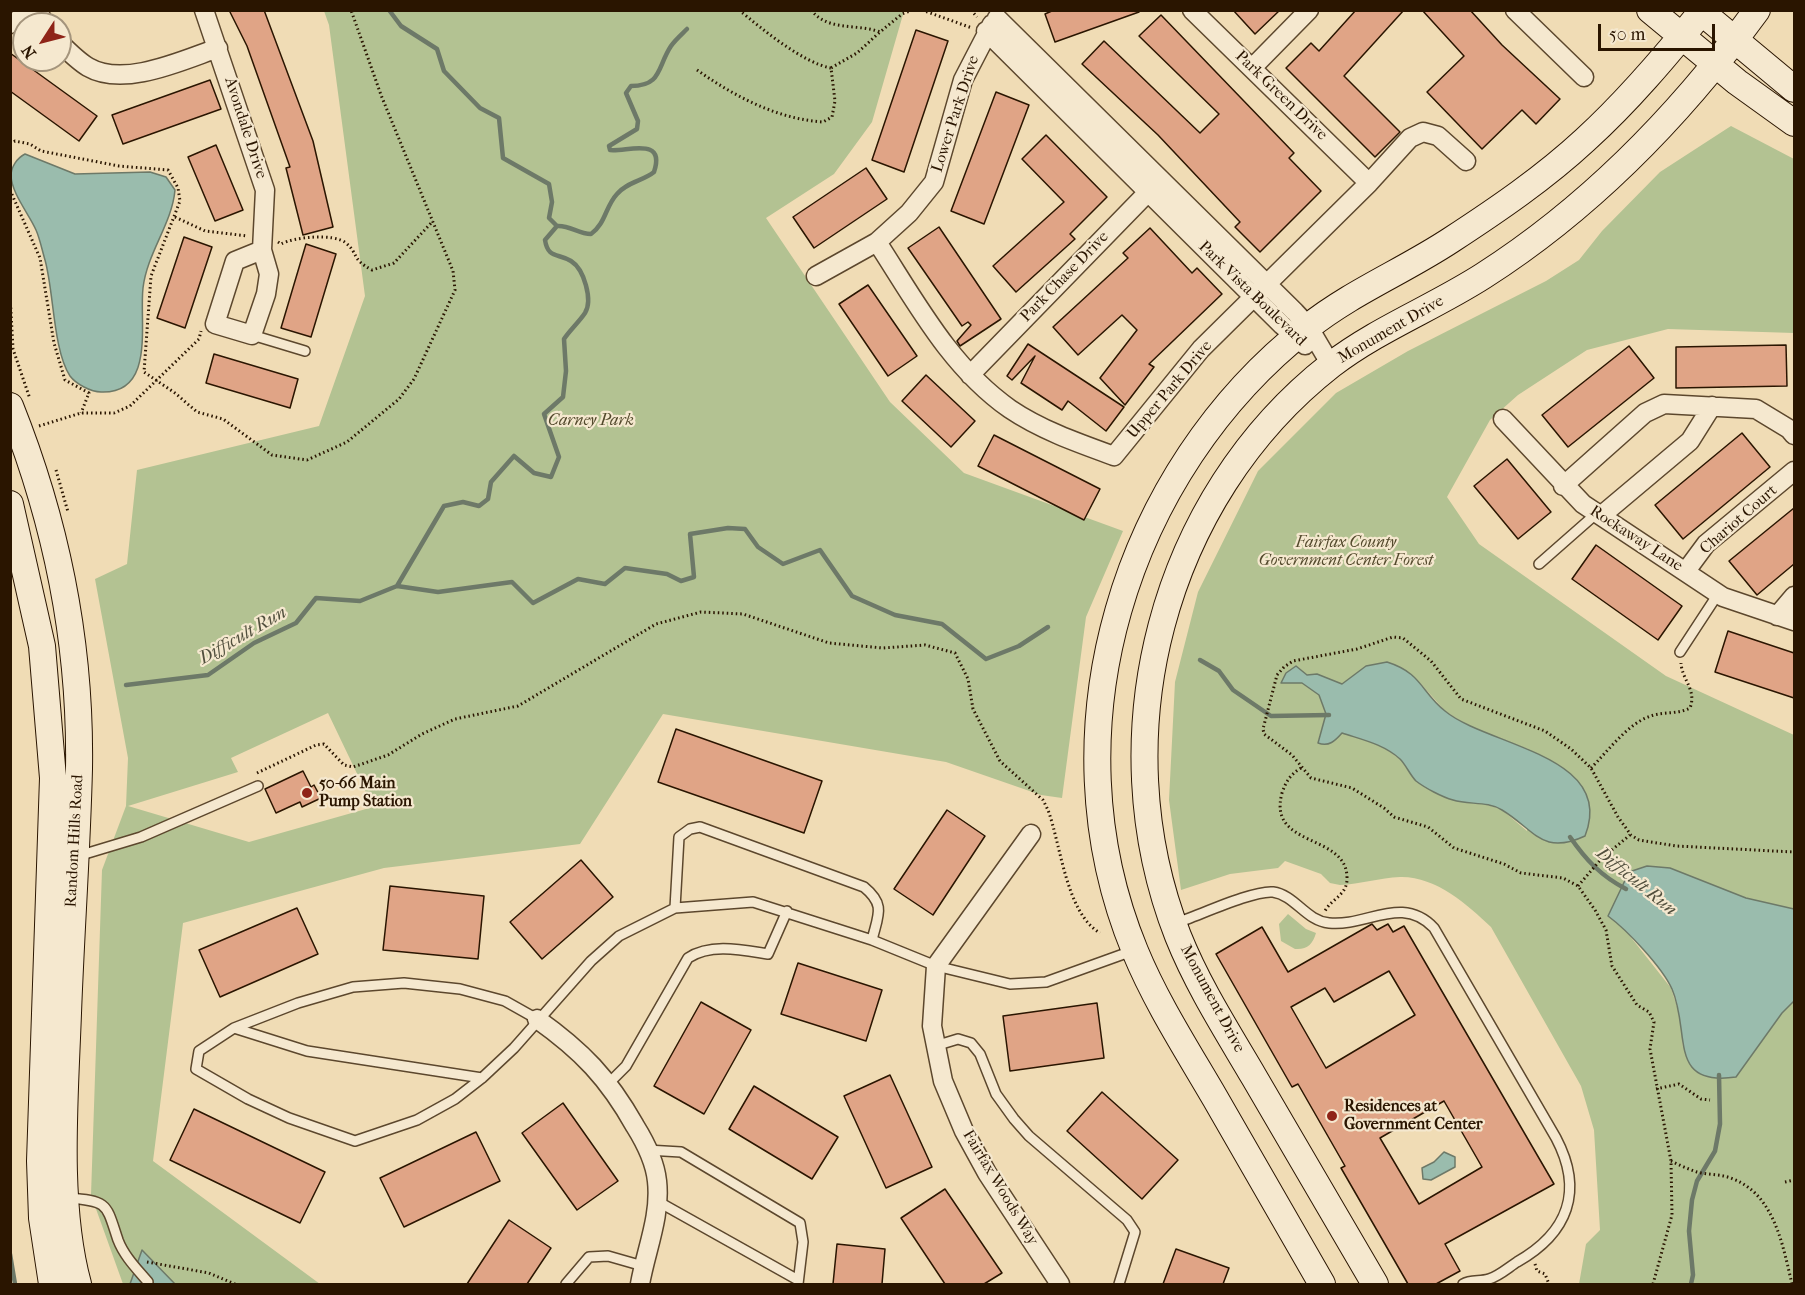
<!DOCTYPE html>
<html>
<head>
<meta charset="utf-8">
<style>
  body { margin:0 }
  #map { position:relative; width:1805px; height:1295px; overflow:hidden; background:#f0dcb5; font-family:"IM FELL French Canon",serif }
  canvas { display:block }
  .frame { position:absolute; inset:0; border:12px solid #2a1500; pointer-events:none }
  .north { position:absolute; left:12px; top:12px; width:60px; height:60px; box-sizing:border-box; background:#f5e8cf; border:2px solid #a4947c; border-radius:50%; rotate:234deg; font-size:16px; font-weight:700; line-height:24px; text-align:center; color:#2a1500 }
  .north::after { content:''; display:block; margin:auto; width:21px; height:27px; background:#8f2418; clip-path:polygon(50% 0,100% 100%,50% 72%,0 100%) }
  .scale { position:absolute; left:1598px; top:24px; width:117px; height:27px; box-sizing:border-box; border:3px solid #2a1500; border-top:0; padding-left:8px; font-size:18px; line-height:21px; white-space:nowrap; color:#2a1500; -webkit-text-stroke:4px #f5e8cf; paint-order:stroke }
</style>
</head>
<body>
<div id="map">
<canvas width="1805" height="1295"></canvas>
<div class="frame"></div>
<div class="north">N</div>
<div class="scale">50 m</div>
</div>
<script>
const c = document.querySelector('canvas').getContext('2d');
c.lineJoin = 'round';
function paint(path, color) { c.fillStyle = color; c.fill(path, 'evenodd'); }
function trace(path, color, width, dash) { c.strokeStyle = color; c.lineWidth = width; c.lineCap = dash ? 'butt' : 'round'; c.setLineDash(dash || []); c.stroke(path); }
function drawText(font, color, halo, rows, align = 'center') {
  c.font = font + ' "IM FELL French Canon",serif'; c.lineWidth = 4.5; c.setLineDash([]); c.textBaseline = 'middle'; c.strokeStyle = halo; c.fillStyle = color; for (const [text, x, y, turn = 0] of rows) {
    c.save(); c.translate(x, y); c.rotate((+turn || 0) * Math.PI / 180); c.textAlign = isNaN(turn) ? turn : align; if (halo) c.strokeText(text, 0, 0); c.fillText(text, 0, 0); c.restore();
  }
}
paint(new Path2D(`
  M324 11H904L872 122 834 174 766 218 890 402 964 473 1123 531 1086 617 1062 798 1041 795 946 762 663 714 580 844 384 868 183 923 153 1161 320 1284H175L142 1251 130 1284H123L91 1195 102 870 126 806 128 758 95 579 127 564 137 470 319 426 365 296 329 25ZM328 713 373 807 249 842 128 806 238 772 231 758Z
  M1731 126 1794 159V333L1668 329 1587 350 1518 395 1490 420 1447 497 1479 544 1666 676 1794 735V909L1746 898 1670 868 1622 926 1671 988 1680 1016 1683 1047 1736 1077 1782 1013 1794 1001V1284H1579L1586 1244 1600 1230 1594 1130 1581 1086 1491 927C1467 904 1435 876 1400 877 1380 878 1360 884 1340 885L1330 883 1321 874 1285 861 1278 868 1230 874 1181 890 1169 800 1175 682 1198 592 1258 471 1336 393 1408 351 1546 281 1579 260 1602 231 1660 172ZM1367 666 1421 684 1445 711 1472 728 1528 749 1527 831 1501 809 1477 802 1453 800 1416 781 1401 760 1379 744 1342 733 1318 742 1326 714 1319 695 1302 683H1282L1317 674 1342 684Z
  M1288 914 1306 929 1316 933C1313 944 1307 950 1295 949L1281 941 1279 924Z`), '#b3c292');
const water = new Path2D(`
  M25 154 75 174 150 172 166 177 175 190C172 224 147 253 143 288 139 322 156 394 101 392 91 392 76 384 70 376 53 350 54 292 45 260 42 250 40 239 36 230 29 214 12 194 11 176 11 167 17 158 25 154Z
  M1387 662C1422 673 1421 692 1445 711 1487 746 1617 755 1585 836 1542 856 1535 830 1502 810 1487 801 1469 805 1453 800 1442 797 1425 788 1416 781 1410 775 1406 765 1400 759 1383 744 1363 740 1342 733 1335 741 1329 747 1318 743L1326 714 1319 695 1302 683H1281L1286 673 1296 666 1307 675 1317 674 1342 684 1366 666Z
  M1647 866 1670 868 1746 898 1794 909V1001L1782 1013 1736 1077C1667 1087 1691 1033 1672 989 1662 967 1627 930 1608 916L1629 872Z
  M1444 1152 1455 1157V1167L1431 1180 1423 1179 1422 1168 1434 1162Z
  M142 1250 175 1284H130Z`);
paint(water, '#9abcad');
trace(water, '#6d7968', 1.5);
trace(new Path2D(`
  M389 10 401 26 437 49 444 71 480 108 499 118 503 158 549 184 552 202 549 218 557 226
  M397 586 444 506 463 502 479 506 488 499 491 482 514 456 534 473 551 477 559 457 544 414 563 397 566 371 564 339C570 330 579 322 585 313 593 300 584 269 571 261 558 253 548 259 545 240L557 226C570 225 578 234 591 234 606 223 605 207 617 194 627 182 643 181 654 172 666 136 627 152 610 150L609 146 637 129 638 121 626 93 631 86C662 86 657 67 671 46 675 40 682 34 687 29
  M1200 660 1219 671 1233 690 1271 716 1329 715
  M126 685 208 675 254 643 296 623 316 598 360 601 397 586 438 592 512 582 533 603 578 579 605 584 625 568 667 574 681 581 694 577 690 534 728 528 745 529 758 547 783 564 820 550 852 596 895 615 942 624 986 659 1019 646 1048 627
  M1570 837C1586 860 1601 876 1626 889
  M10 1254 15 1284
  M1691 1284 1693 1275 1689 1231 1692 1200 1697 1181 1715 1151 1720 1124 1719 1075`), '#6d7968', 4.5);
const building = new Path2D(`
  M229 10H264L313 141 333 227 303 235 286 168 290 167 247 46Z
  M1054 10H1139V12L1055 42 1045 14Z
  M1233 10H1280L1255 34Z
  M1356 10H1404L1344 76 1400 132 1375 157 1286 68 1311 43 1319 51Z
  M1422 10H1470L1502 45 1560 99 1536 124 1522 110 1482 149 1427 92 1464 56Z
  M1161 15 1294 153 1289 158 1321 191 1260 252 1235 227 1240 222 1158 135 1082 64 1104 41 1200 133 1219 114 1139 36Z
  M916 30 948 41 904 172 872 160Z
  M10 53 97 116 79 141 10 91Z
  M210 80 221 109 123 144 112 115Z
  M996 92 1029 105 984 224 951 211Z
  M1046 135 1107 197 1070 234 1075 239 1016 292 993 266 1064 202 1022 159Z
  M216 145 243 210 215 221 188 157Z
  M866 168 887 199 814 248 793 217Z
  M939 227 1001 319 960 346 957 341 971 325 968 322 962 326 908 248Z
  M1150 228 1192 273 1197 268 1222 294 1149 364 1154 367 1125 405 1100 378 1137 330 1122 315 1078 355 1053 327 1128 258 1123 253Z
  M184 237 212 247 185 328 157 318Z
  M306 244 336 254 311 337 281 328Z
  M868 285 917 356 888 376 839 304Z
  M1028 344 1124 407 1106 431 1068 401 1062 410 1021 383 1035 356 1012 380 1007 376Z
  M1786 345 1787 386 1676 388V347Z
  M1629 346 1654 378 1568 447 1542 415Z
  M214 354 298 379 290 408 206 383Z
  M926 375 975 421 951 447 902 401Z
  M1742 433 1770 467 1683 539 1655 505Z
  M994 435 1100 489 1084 520 978 466Z
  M1507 459 1551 512 1518 539 1474 486Z
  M1794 508V564L1757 595 1729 561Z
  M1596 545 1682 606 1658 640 1572 579Z
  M1728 631 1794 653V698L1715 672Z
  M676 729 822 781 804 833 658 782Z
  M303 771 311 787 314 785 321 798 302 807 300 802 276 813 265 789Z
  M947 810 985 836 933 915 894 889Z
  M581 860 613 897 542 959 510 922Z
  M390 886 484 896 478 959 383 950Z
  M297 908 318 954 220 997 199 950Z
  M1372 924 1377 930 1388 924 1393 932 1404 926 1554 1184 1445 1244 1460 1271 1436 1284H1408L1341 1168 1345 1166 1298 1084 1292 1087 1216 954 1262 927 1288 972ZM1389 971 1415 1015 1326 1068 1291 1007 1325 988 1334 1002ZM1444 1101 1482 1167 1419 1204 1380 1138Z
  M798 963 882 990 866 1041 781 1014Z
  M701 1002 751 1030 704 1114 654 1086Z
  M1097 1003 1104 1058 1010 1071 1003 1016Z
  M890 1075 932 1167 886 1188 844 1096Z
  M754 1086 838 1137 812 1179 729 1129Z
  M1102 1092 1178 1160 1142 1199 1067 1131Z
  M563 1103 618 1181 577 1210 522 1133Z
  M194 1109 325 1172 300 1223 170 1160Z
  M476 1132 500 1181 404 1227 380 1178Z
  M945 1189 1002 1273 984 1284H945L901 1218Z
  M509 1220 551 1248 527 1284H467Z
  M837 1244 885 1249 882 1284H833Z
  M1176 1249 1229 1268 1223 1284H1163Z`);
paint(building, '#e0a486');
trace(building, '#2a1500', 1.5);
const lane = new Path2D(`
  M252 335 305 351
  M1539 564 1597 513
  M1680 652 1718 594
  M78 856 141 837 258 786
  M675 908 679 837 690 829 700 827 864 887C886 905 878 915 872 940
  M1176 923C1198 916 1253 890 1273 892 1295 895 1306 921 1329 923 1367 927 1402 894 1434 928L1556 1138C1584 1191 1568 1233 1517 1262 1509 1267 1499 1276 1489 1279 1480 1282 1471 1279 1463 1284
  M537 1019 505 1001 460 989 404 983 353 987 298 1003 234 1028 199 1051 196 1069 248 1099 289 1118 355 1141 417 1120 455 1099 482 1078 514 1048 591 961 619 936 675 908 753 902 872 940 936 966 1010 984 1046 982 1132 951
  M234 1028 307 1051 482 1078
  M935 1046 958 1039 971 1043 980 1054 996 1094 1014 1119 1029 1136 1127 1220 1135 1232 1119 1284
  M609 1083 626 1066 688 958C711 943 742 950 768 954L787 911
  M647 1150 681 1152 800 1223 803 1242 798 1284
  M68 1198C109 1201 106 1204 118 1240 124 1256 137 1269 148 1282
  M657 1201 798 1280
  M566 1284 589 1257 608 1256 643 1266`);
const street = new Path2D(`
  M37 10 45 24
  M204 10 265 190 262 250 269 274 266 294 252 335 215 324 235 261 262 250
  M1192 10 1369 183
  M1515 10 1584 77
  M997 18 1295 312 1308 326 1331 365
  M10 24 35 10
  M986 31 1282 325 1305 345
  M60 43C68 51 78 61 88 67 124 88 183 60 218 48
  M1253 67 1309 10
  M877 242C916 302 950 367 1010 409 1041 430 1078 443 1114 456L1201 349 1369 183 1410 138 1423 132 1438 136 1466 161
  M816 276 877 242 909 213 934 182 963 80 992 24
  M970 375 1155 185
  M1503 419 1583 504 1723 597 1794 621
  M1563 486 1645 413 1664 404 1756 409 1789 429 1794 435
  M1602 515 1690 441 1712 406
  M1686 571 1706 544 1794 471
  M1777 616 1794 596
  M1031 834 936 966 932 1026 943 1081 964 1131 987 1173 1060 1284
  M537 1019C582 1051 608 1078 635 1126 645 1142 655 1162 657 1181 661 1216 646 1250 640 1284`);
const secondary = new Path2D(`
  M1650 10 1737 82 1794 123
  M1699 10 1794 89
  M10 406C56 521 81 645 79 769 77 850 71 932 68 1013 65 1098 56 1203 78 1284
  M10 504 42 646 53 778 40 1161 42 1218 52 1284
  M1322 1284C1287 1222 1251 1160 1215 1098 1187 1050 1156 1002 1135 951 1044 731 1124 471 1308 327 1352 292 1404 271 1451 240 1497 210 1544 178 1585 140 1628 101 1666 56 1703 10
  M1375 1284C1335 1215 1295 1146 1254 1077 1227 1031 1198 986 1178 936 1100 737 1161 498 1331 365 1378 329 1433 308 1483 276 1591 207 1681 114 1757 10`);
trace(lane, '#5c472d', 12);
trace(street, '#5c472d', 21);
trace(secondary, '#2a1500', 28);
trace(new Path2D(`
  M739 10C762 29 803 63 831 68
  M811 10C829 32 856 23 880 32L902 14 913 10
  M922 10 972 28
  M971 10 977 17
  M697 70C734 96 777 119 823 122L832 117 835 101 831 68 857 53 880 32
  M10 144 15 141 30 144 41 151 119 166 168 170 178 188 180 201 151 276 144 372 175 393 197 412 223 419 272 455 307 460 347 442 399 399 414 379 455 290 453 271 381 95 351 10
  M10 190 40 258 54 343 65 380 89 393 81 413
  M175 217 205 231 248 236
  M278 242 281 244C294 237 334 233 346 243 359 254 351 259 372 270L394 263 433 221
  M10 294 13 349 30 399
  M39 426 81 413H114L130 406 199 339 201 331
  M56 470 68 512
  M1301 768C1291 774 1286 781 1282 793 1267 848 1346 833 1347 877 1348 895 1332 898 1325 911
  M1591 768C1607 752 1627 725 1648 717 1662 711 1676 715 1690 708 1697 690 1682 680 1681 663
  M257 773 316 745 324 744 344 765 353 767 388 755 422 734 455 719 518 706 656 624 701 612 743 614 829 643 883 648 925 645 955 653 968 679 973 709 1000 761 1043 800 1048 810C1061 845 1066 913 1100 933
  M1578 886 1602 858 1630 835
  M1656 1089 1679 1084 1701 1099 1710 1100
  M1671 1161C1679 1165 1688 1169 1697 1172 1709 1175 1722 1174 1733 1179 1775 1195 1783 1247 1792 1284
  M1785 1182 1794 1180
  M147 1262 209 1273 235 1284
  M1535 1264 1537 1271 1545 1274 1549 1284
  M1653 1284 1672 1215 1671 1161 1650 1049 1654 1022 1649 1012 1637 1005 1612 966 1606 930 1595 910 1578 886 1563 878 1521 873 1504 864 1454 848 1428 827 1394 817 1384 808 1352 788 1311 778 1292 755 1264 734 1263 729 1277 675 1284 667 1293 661 1357 649 1393 637 1403 638 1431 661 1461 699 1545 731 1571 749 1591 768 1618 817 1631 835 1639 840 1676 846 1794 852`), '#2a1500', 3, [1.5, 3]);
trace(lane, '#f5e8cf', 9);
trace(street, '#f5e8cf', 18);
trace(secondary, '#f5e8cf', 26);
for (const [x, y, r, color] of [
  [307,793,6,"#8f2418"],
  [1332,1116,6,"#8f2418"]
]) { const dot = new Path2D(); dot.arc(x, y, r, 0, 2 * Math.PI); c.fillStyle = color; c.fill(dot); trace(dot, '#f5e8cf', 2); }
drawText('16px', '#2a1500', '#f5e8cf', [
  ["Park Green Drive",1281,96,44],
  ["Lower Park Drive",956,114,-72],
  ["Avondale Drive",245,128,72],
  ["Park Chase Drive",1065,277,-46],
  ["Park Vista Boulevard",1252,294,44],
  ["Monument Drive",1391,330,-30],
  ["Upper Park Drive",1170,390,-50],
  ["Chariot Court",1739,520,-41],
  ["Rockaway Lane",1636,539,33],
  ["Random Hills Road",75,841,-87],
  ["Monument Drive",1212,999,62],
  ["Fairfax Woods Way",1000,1188,59]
]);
drawText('italic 16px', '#53492c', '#f5e8cf', [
  ["Carney Park",591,421],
  ["Fairfax County",1346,543],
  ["Government Center Forest",1346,561]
]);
drawText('bold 16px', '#2a1500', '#f5e8cf', [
  ["50-66 Main",319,784],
  ["Pump Station",319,802],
  ["Residences at",1344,1107],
  ["Government Center",1344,1125]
], 'left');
drawText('italic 18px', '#514f3d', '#f5e8cf', [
  ["Difficult Run",243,636,-30],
  ["Difficult Run",1636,882,39]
]);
</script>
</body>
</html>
